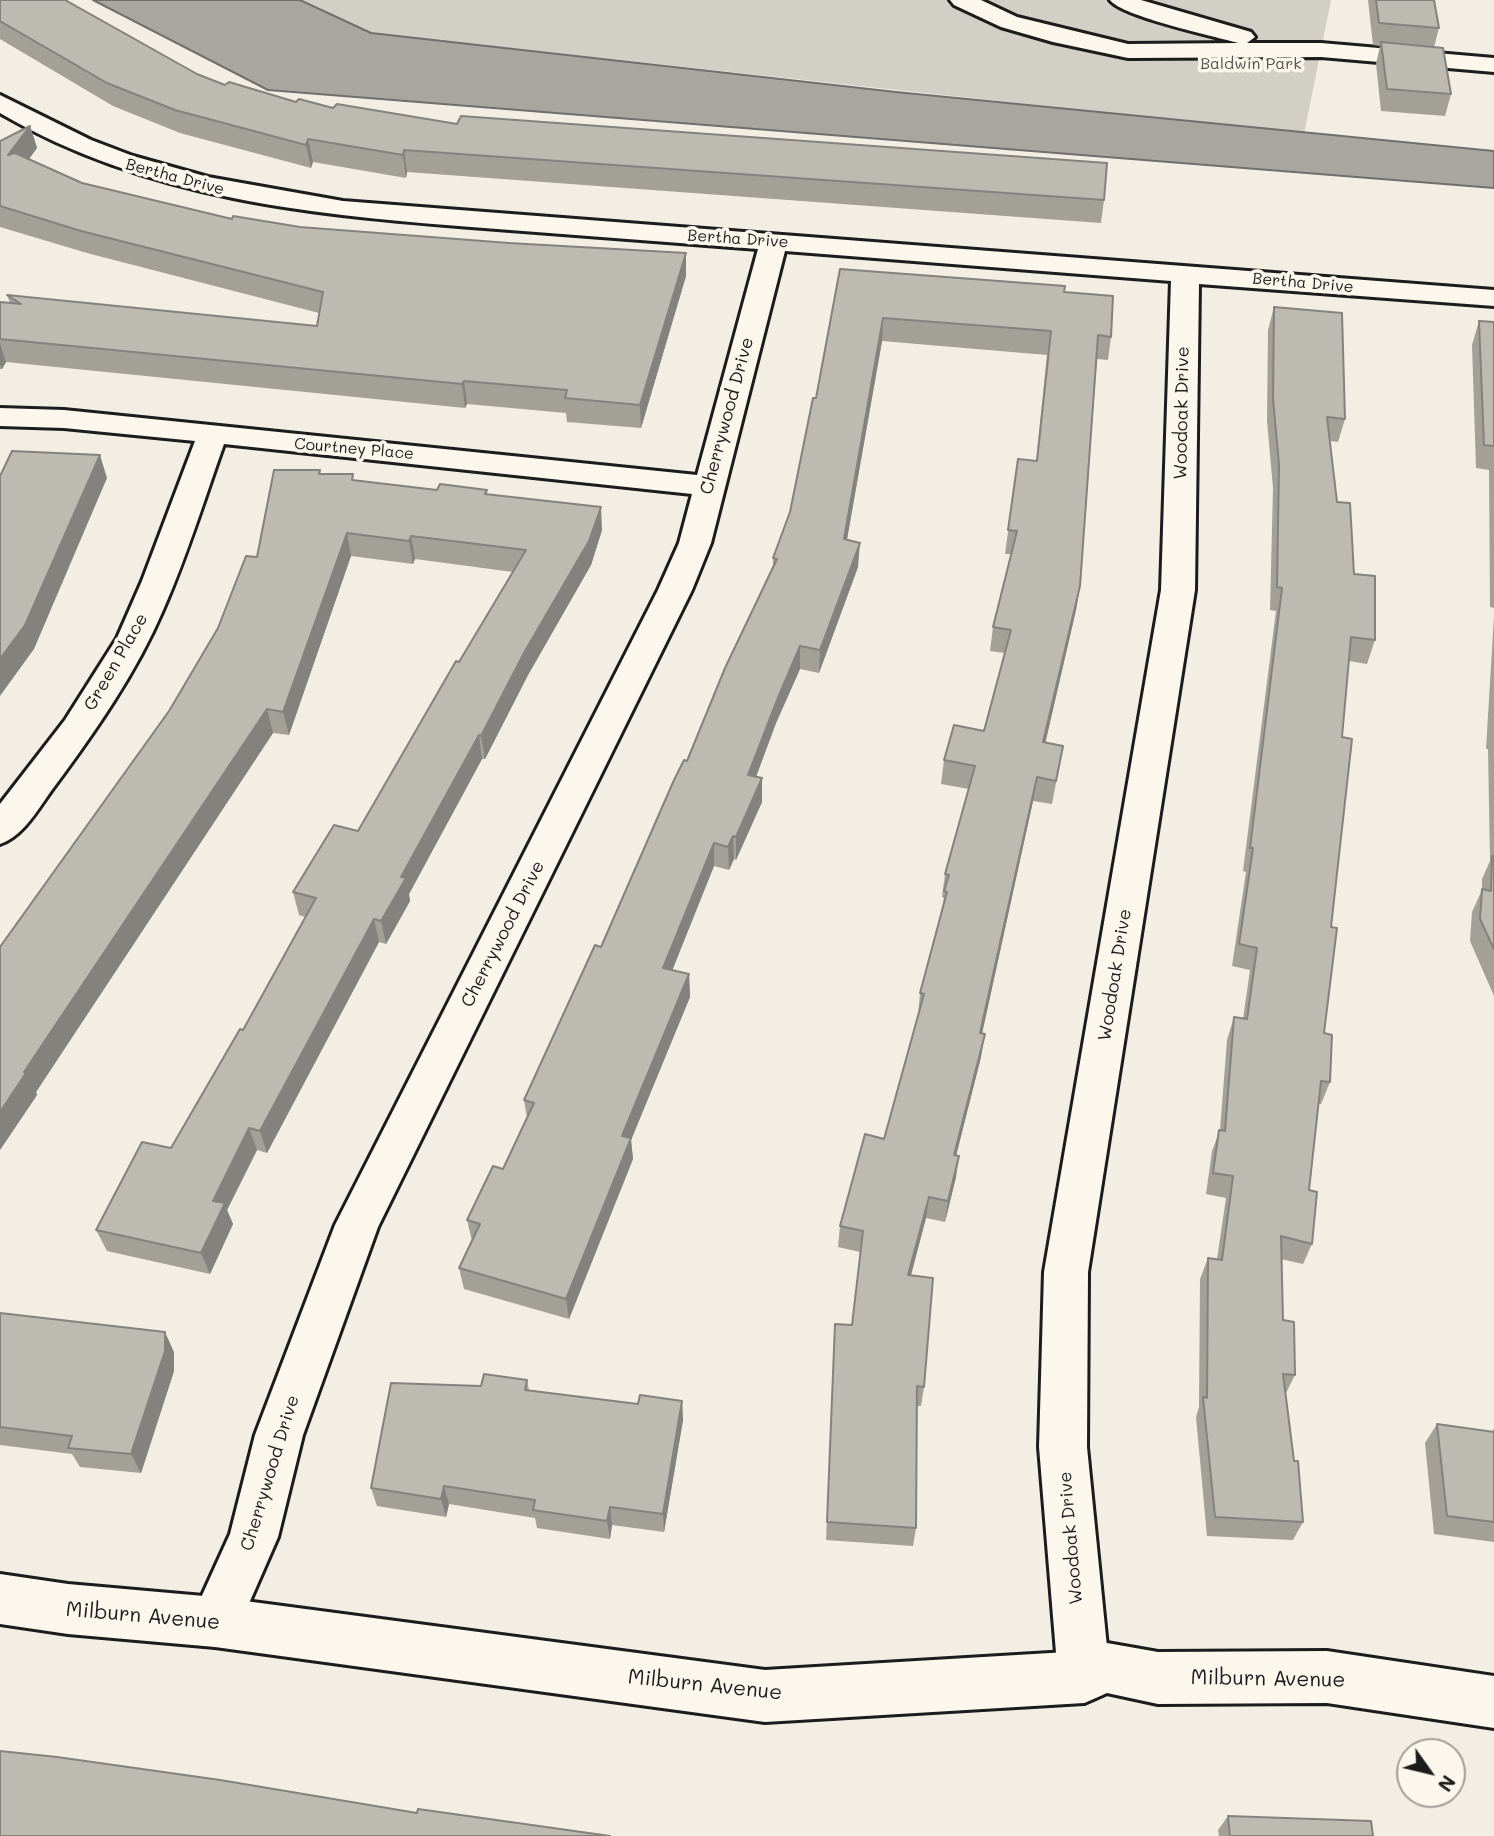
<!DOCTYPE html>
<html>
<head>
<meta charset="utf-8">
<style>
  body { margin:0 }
  #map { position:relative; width:1494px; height:1836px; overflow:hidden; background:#f2eee4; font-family:Mali,sans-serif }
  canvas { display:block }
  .north { position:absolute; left:1396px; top:1738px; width:70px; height:70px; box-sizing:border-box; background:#fbf7ec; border:2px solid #a29f99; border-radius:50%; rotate:124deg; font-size:19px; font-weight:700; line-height:28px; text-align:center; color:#1c1c1c }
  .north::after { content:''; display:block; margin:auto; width:24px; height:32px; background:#1c1c1c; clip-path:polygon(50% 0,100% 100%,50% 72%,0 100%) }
</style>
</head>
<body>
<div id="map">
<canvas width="1494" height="1836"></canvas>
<div class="north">N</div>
</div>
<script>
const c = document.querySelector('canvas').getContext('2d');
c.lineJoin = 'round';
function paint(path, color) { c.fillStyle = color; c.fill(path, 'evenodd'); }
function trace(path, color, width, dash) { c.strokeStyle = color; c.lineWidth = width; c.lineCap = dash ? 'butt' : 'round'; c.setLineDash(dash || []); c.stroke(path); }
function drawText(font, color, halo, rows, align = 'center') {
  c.font = font + ' Mali,sans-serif'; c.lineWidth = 7; c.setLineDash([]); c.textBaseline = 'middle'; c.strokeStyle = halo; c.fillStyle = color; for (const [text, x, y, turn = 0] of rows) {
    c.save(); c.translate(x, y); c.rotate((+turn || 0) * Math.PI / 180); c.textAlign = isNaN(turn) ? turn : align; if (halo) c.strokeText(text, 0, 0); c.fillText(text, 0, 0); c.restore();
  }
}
paint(new Path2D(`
  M296 0H1331L1304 134 371 33Z`), '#d2cfc6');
const water = new Path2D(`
  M93 0H300L371 33 896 92 1494 151V188L268 90Z`);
paint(water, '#a9a6a0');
trace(water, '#716f6b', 2);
const minor = new Path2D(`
  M950 0H981L1017 17 1128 44 1239 43C1216 37 1121 16 1110 0H1141L1251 32 1255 37 1247 43H1321L1494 58V72L1321 57 1128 58 1053 42 1001 27 954 5Z
  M0 95 91 140 133 156 208 177 343 201 1494 290V306L1199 284 1195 590 1088 1272 1087 1447 1110 1677 1102 1695 1084 1703 1066 1695 1058 1677 1039 1447 1044 1272 1161 590 1171 281 785 251 711 543 692 590 378 1227 303 1435 278 1537 233 1640 215 1647 197 1640 190 1622 230 1534 255 1435 335 1225 658 590 679 543 692 494 224 444C204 500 187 556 163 610 136 673 95 732 54 787 39 807 24 836 0 844V804L65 720 117 638 142 581 195 441 64 428 0 426V408L64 410 697 475 758 249C667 242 575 235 484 228 315 215 149 200 0 113Z`);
const major = new Path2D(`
  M0 1574 68 1584 215 1597 765 1670 1084 1651 1107 1643 1158 1652 1327 1651 1494 1676V1728L1327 1703 1158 1704 1107 1693 1084 1703 765 1722 215 1647 68 1634 0 1624Z`);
trace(minor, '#1c1c1c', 6);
trace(major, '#1c1c1c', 6);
paint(minor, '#fbf7ec');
paint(major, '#fbf7ec');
paint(new Path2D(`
  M0 0 225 85 296 102 333 108 457 124 1104 200 1101 223 407 172 406 178 313 162 311 168 180 133 113 106 0 39Z
  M1368 0H1434L1439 28 1434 47 1451 94 1445 116 1381 111 1376 64 1380 46 1373 45Z
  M30 126 37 148 29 159 82 183 232 219 686 276 641 428 567 422 566 413 467 404 465 408 6 362 2 369H0V302L10 303 7 295 317 326 319 313 87 253 0 227V141Z
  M840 269 1064 292 1111 337 1108 360 1097 359 1080 586 1076 610 1045 743 1063 746 1052 804 1033 801 982 1034 981 1057 956 1155V1177L945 1222 926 1218 911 1276 924 1387 921 1406H917L916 1528 913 1546 826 1540 835 1324 852 1325 860 1252 838 1247 840 1226 884 1139 918 1016 920 993 942 908 944 898 942 897 945 874 969 789 941 784 944 760 984 731 1005 653 990 651 993 627 1011 554H1005L1018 459 1036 461 1047 355 882 341 847 539 858 567 819 673 800 669 776 723 756 777 762 802 736 860 734 859 729 870 714 866 672 970 689 974 690 997 631 1140 633 1159 569 1319 464 1289 459 1268 472 1241 467 1220 503 1169 527 1118 524 1100 601 947 687 761 773 568V558L790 512 816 398Z
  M1274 307 1345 419 1338 442 1330 441 1337 502 1354 574 1375 640 1367 664 1349 661 1342 737 1324 1033 1330 1082 1321 1104H1318L1309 1190 1312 1244 1303 1264 1281 1259 1283 1320 1295 1375 1285 1395 1303 1522 1293 1540 1207 1536 1196 1417 1199 1407 1200 1279 1208 1258 1217 1259 1226 1198 1206 1194 1212 1151 1220 1130 1227 1040 1234 1017 1243 1019 1250 970 1232 966 1246 872 1243 871 1276 611 1270 610 1273 488 1267 421 1268 330Z
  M1479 321 1494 322V608L1490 607 1489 470 1476 468 1472 345Z
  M320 470V474L355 480 437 490H487V495L602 530 591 565 528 675 485 759H482L409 894 410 901 386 944 379 942 267 1153 257 1150 227 1210 233 1224 210 1274 107 1251 96 1230 171 1148 243 1030 305 917 299 915 293 892 358 831 513 572 415 559 413 564 351 556 289 735 273 733 36 1092 37 1095 0 1150 169 711 218 628 257 557Z
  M1494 616V996L1470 941 1472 912 1482 890V879L1490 861 1488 749H1486Z
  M0 1313 174 1352V1371L141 1473 80 1467 72 1454 0 1445Z
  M527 1380 529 1390 638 1404 682 1401 683 1420 664 1532 612 1525 610 1539 537 1528 535 1518 449 1504 446 1517 377 1506 371 1488 481 1386Z
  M1437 1424 1492 1432 1494 1428V1542L1434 1534 1425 1443Z
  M1228 1816 1373 1836H1219L1218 1830Z`), '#a3a098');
paint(new Path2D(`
  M30 126 37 148 15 178 8 155Z
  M308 139 313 162 311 168 306 145Z
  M404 150 407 172 406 178 403 155Z
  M686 253V276L641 428 640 405Z
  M883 318 882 341 843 562 844 539Z
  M0 343 6 362 2 369 0 364Z
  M464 381 467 404 465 408 462 384Z
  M100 455 107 478 34 649 0 696V659Z
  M601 507 602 530 591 565 528 675 485 759 481 736Z
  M347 533 351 556 289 735 283 712Z
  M411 536 415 559 413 564 409 541Z
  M860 543 858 567 819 673 820 650Z
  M1080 586 1076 610 1040 766 1043 742Z
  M800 646V669L776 723 748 798V775L777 700Z
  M267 709 273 733 36 1092 37 1095 0 1150V1112L24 1072Z
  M479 735 482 759 409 894 410 901 386 944 381 921 401 877Z
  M1037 777 1033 801 977 1056 980 1033Z
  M762 778V802L736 860V837Z
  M733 836 734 859 729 870 728 847Z
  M714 843V866L664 991 663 968Z
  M374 919 379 942 267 1153 260 1131Z
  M689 974 690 997 631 1140 633 1159 569 1319 566 1299 622 1136Z
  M985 1034 981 1057 951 1176 954 1155Z
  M249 1128 257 1150 227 1210 233 1224 210 1274 201 1253 213 1201Z
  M959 1156 956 1177 945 1222 948 1201Z
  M929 1197 926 1218 905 1296 908 1275Z
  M165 1332 174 1352V1371L141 1473 131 1454Z
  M682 1401 683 1420 664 1532 663 1514Z
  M444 1486 449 1504 446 1517 441 1499Z
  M610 1507 612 1525 610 1539 607 1521Z`), '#84827c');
const building = new Path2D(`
  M0 0H65L197 74 225 85 229 82 296 102 299 99 333 108 337 104 457 124 461 116 1107 163 1104 200 404 150 403 155 308 139 306 145 175 110 107 83 0 21Z
  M1376 0H1434L1439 28 1379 23Z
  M1381 42 1443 48 1451 94 1387 89Z
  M30 126 8 155 15 153 82 183 232 219 233 216 300 227 509 243 686 253 640 405 565 398 567 390 464 381 462 384 0 339V302L21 304 7 295 317 326 323 292 81 231 0 206V141Z
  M840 269 1065 286 1064 292 1113 296 1111 337 1098 335 1080 586 1043 742 1063 746 1056 781 1037 777 980 1033 985 1034 954 1155 959 1156 948 1201 929 1197 908 1275 933 1278 924 1387 917 1386 916 1528 827 1522 835 1324 852 1325 863 1231 840 1226 865 1134 884 1139 924 994 920 993 947 892 944 891 949 875 945 874 975 766 944 760 954 725 984 731 1011 630 993 627 1017 531 1008 530 1018 459 1037 461 1051 331 883 318 844 539 860 543 820 650 800 646 777 700 748 775 762 778 736 837 733 836 728 847 714 843 663 968 689 974 622 1136 631 1138 566 1299 459 1268 480 1224 467 1220 493 1166 503 1169 534 1103 524 1100 595 945 601 947 674 780 684 760 687 761 725 668 777 559 773 558 790 512 813 398H816Z
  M1274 307 1342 313 1345 419 1327 417 1337 502 1350 503 1354 574 1375 576V640L1351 637 1342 737 1352 739 1331 927 1337 928 1324 1033 1332 1035 1330 1082 1321 1081 1309 1190 1317 1192 1312 1244 1281 1236 1283 1320 1294 1322 1295 1375 1283 1374 1294 1461H1298L1303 1522 1215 1517 1203 1397 1207 1398 1208 1258 1222 1260 1233 1176 1213 1173 1219 1130 1225 1131 1234 1017 1247 1019 1257 948 1239 944 1253 848H1250L1282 588 1277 587 1279 465 1273 398Z
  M1479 321 1494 322V446L1484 445Z
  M12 451 100 455 25 625 0 659V476Z
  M274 470H320L319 474H353L352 480 437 490 440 484 487 490 485 494 601 507 589 541 525 651 481 736 479 735 401 877 406 878 381 921 374 919 260 1131 249 1128 213 1201 225 1203 201 1253 96 1230 142 1142 171 1148 240 1029 243 1030 316 898 293 892 334 825 358 831 456 661 459 662 526 550 411 536 409 541 347 533 283 712 267 709 24 1072 26 1073 0 1112V947L169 711 218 628 246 556 257 557Z
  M1492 856H1494V949L1480 919 1482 889 1491 891Z
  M0 1313 165 1332V1351L131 1454 68 1448 72 1436 0 1427Z
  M484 1374 527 1380 525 1390 638 1404 640 1395 682 1401 663 1514 610 1507 607 1521 533 1510 535 1500 444 1486 441 1499 371 1488 391 1383 481 1386Z
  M1437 1424 1494 1432V1522L1447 1516Z
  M0 1751 57 1757 220 1780 417 1813 418 1809 610 1836H0Z
  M1228 1816 1371 1821 1373 1836H1230Z`);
paint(building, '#bdbab1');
trace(building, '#84827c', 2);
drawText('16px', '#53524f', '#fbf7ec', [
  ["Baldwin Park",1251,64]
]);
drawText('16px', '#1c1c1c', '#fbf7ec', [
  ["Bertha Drive",175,177,15],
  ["Bertha Drive",738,239,4],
  ["Bertha Drive",1303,283,5],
  ["Courtney Place",354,449,5]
]);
drawText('18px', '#1c1c1c', '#fbf7ec', [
  ["Woodoak Drive",1182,413,-89],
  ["Cherrywood Drive",727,416,-75],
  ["Green Place",116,662,-60],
  ["Cherrywood Drive",503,934,-63],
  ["Woodoak Drive",1115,975,-81],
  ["Cherrywood Drive",270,1473,-73],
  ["Woodoak Drive",1071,1538,-95]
]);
drawText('21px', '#1c1c1c', '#fbf7ec', [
  ["Milburn Avenue",143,1616,5],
  ["Milburn Avenue",1268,1679,1],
  ["Milburn Avenue",705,1685,6]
]);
</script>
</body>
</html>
